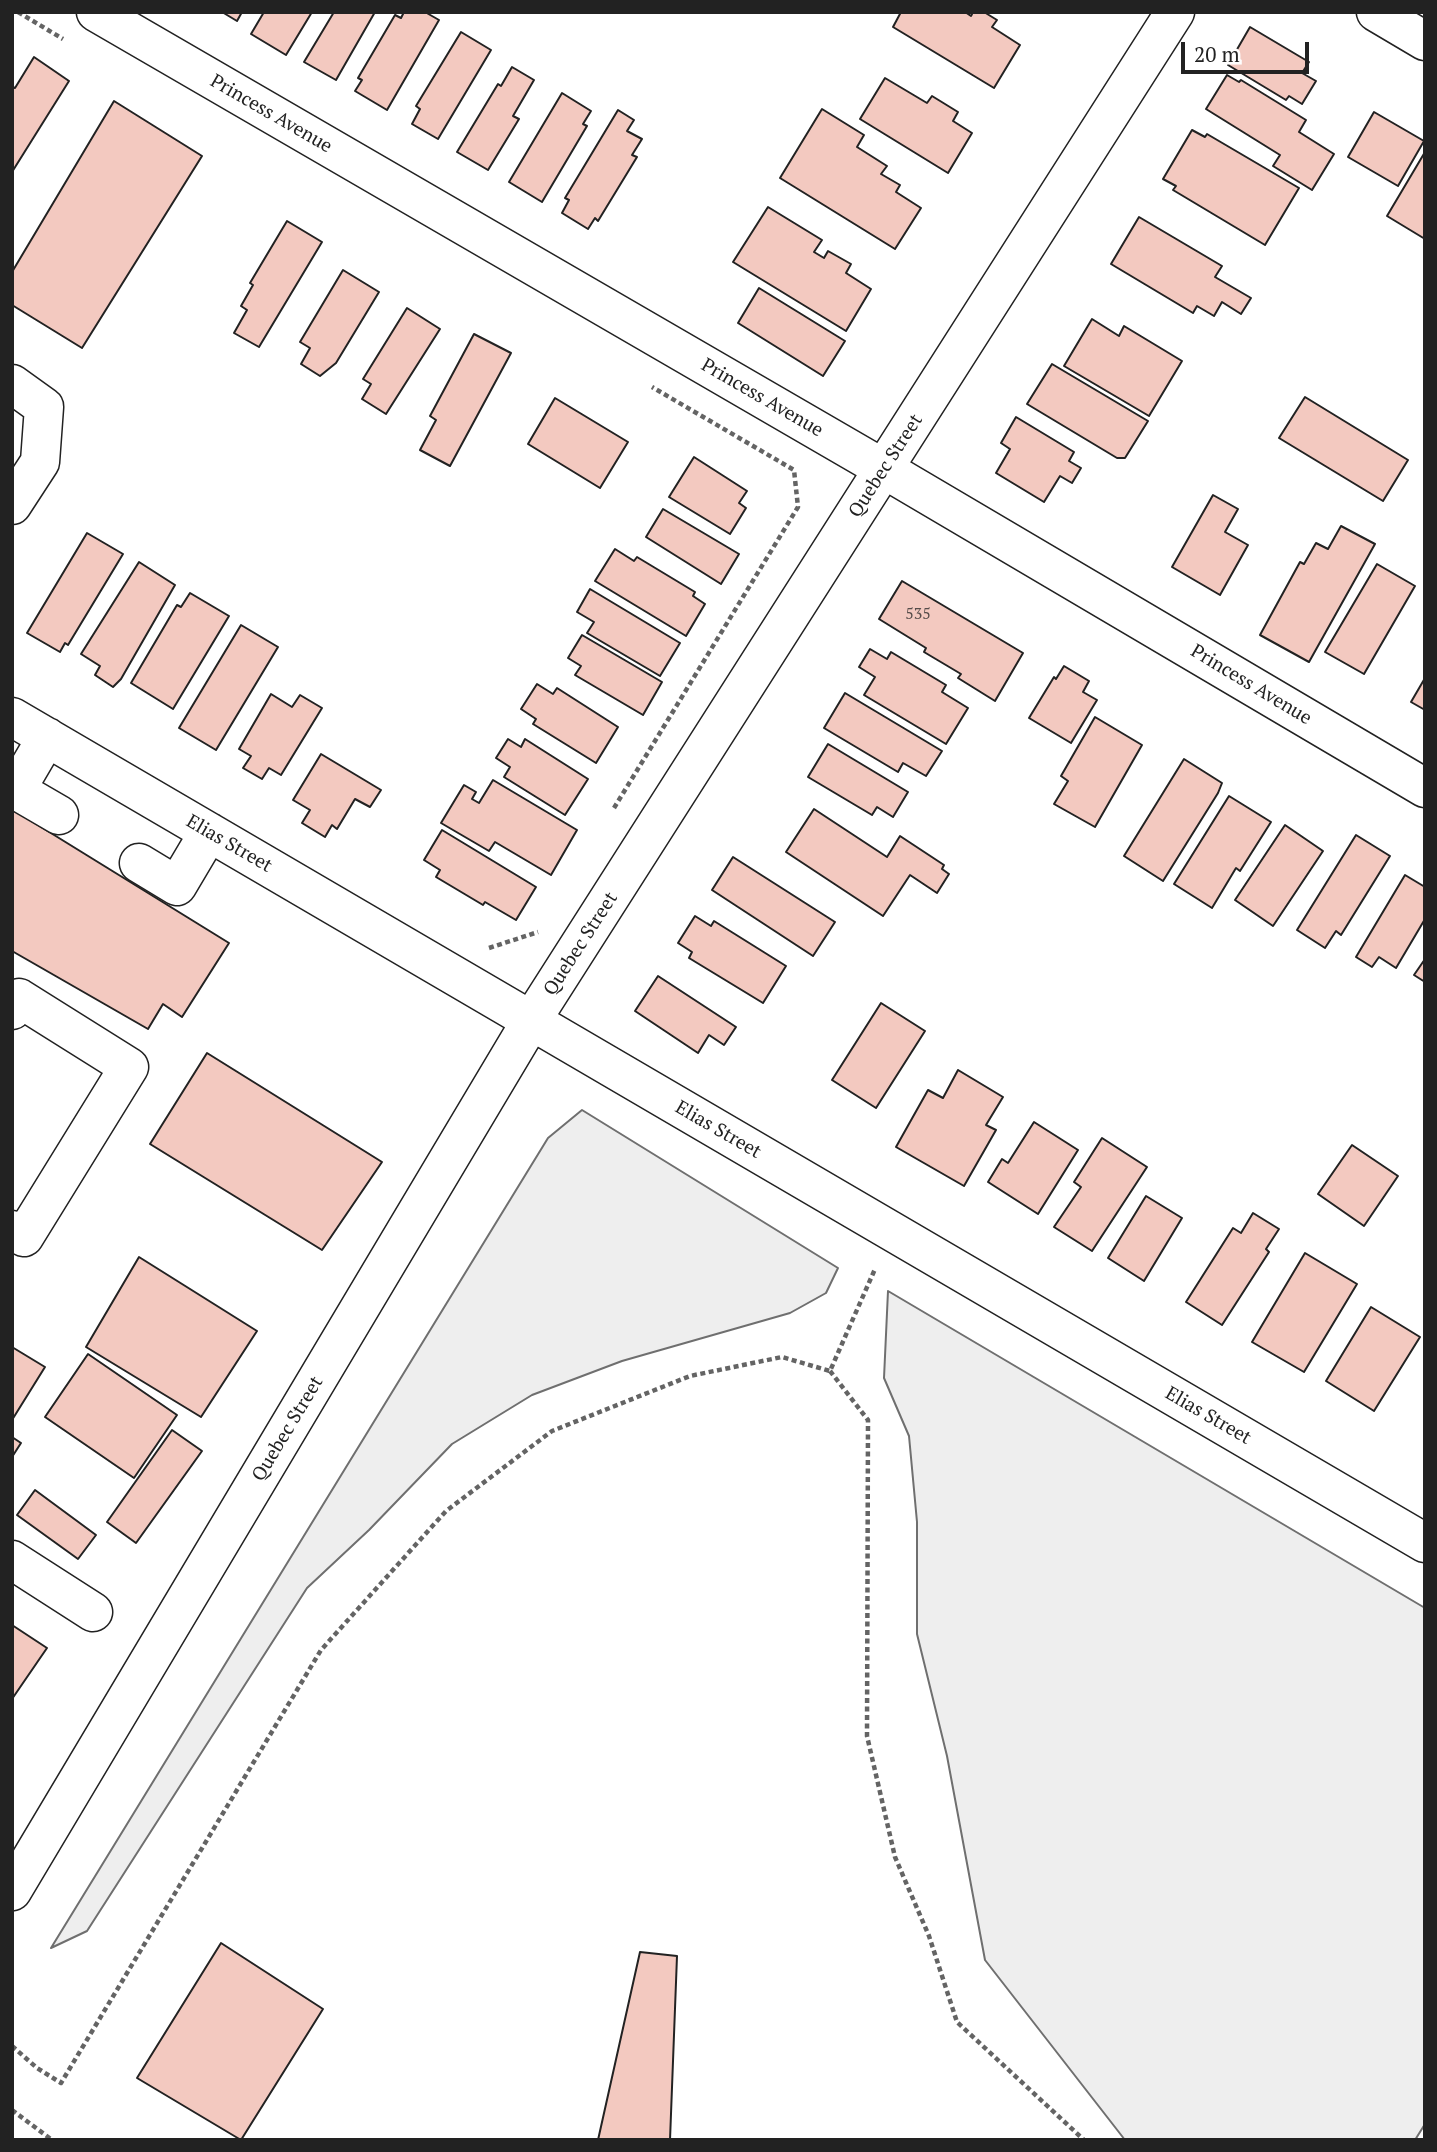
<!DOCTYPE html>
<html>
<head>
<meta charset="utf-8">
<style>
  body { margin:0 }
  #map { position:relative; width:1437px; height:2152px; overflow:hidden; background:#fff; font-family:"PT Serif",serif }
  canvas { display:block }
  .frame { position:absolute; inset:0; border:14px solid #222; pointer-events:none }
  .scale { position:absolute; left:1181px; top:42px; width:128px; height:32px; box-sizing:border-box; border:4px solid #222; border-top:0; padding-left:9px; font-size:21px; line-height:24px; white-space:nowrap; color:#222; -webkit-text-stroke:5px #fff; paint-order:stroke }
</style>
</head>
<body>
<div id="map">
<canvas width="1437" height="2152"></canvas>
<div class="frame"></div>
<div class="scale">20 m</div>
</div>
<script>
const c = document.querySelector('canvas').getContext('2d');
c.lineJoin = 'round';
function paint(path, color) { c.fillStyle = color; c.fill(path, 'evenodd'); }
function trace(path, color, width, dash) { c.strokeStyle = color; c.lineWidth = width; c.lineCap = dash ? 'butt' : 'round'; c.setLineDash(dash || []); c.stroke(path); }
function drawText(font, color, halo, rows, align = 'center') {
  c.font = font + ' "PT Serif",serif'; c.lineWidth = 5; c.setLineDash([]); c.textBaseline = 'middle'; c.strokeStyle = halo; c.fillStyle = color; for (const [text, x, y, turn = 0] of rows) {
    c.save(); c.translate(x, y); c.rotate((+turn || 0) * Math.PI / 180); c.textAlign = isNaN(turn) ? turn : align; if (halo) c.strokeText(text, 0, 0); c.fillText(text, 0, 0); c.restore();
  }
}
const green = new Path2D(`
  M582 1110 838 1268 826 1293 790 1313 622 1361 532 1395 452 1444 369 1530 307 1588 87 1931 51 1948 548 1138Z
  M888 1291 1425 1608V2124L1415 2140H1125L985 1960 947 1756 917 1634V1522L909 1436 884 1378Z`);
paint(green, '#eee');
trace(green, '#6f6f6f', 2);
const building = new Path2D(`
  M222 12H242L237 21Z
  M264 12H312L286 55 251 34Z
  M334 12H375L336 80 304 62Z
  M404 12H425L439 20 387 110 355 91 362 80 358 78 395 15 401 18Z
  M901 12H965L971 16 973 12H984L997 20 992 27 1020 45 994 88 893 27Z
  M1250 27 1309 62 1302 73 1316 81 1302 104 1289 96 1286 100 1228 65Z
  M461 32 491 50 438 139 412 124 420 109 416 106Z
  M34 57 69 81 12 172V87L15 88Z
  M512 67 534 80 513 116 519 119 488 170 457 152 498 84 501 86Z
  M1227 75 1239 82 1241 80 1306 120 1299 132 1334 154 1312 190 1273 166 1280 155 1206 109Z
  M885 78 927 103 932 96 958 112 953 121 972 133 948 173 860 119Z
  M562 93 591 111 583 124 587 126 542 202 509 182Z
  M114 101 202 156 82 348 12 305V272Z
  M822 109 864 135 857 147 887 166 881 174 900 185 896 192 921 208 895 249 780 178Z
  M618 110 634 120 627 131 642 139 632 155 637 157 598 221 595 218 588 229 562 213 569 200 565 198Z
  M1374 112 1424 141 1398 186 1348 157Z
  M1192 130 1205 137 1207 134 1299 188 1265 245 1173 190 1176 186 1163 179Z
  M1425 152V239L1387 216Z
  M768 207 822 240 814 252 824 258 828 251 851 264 846 273 871 289 846 331 733 262Z
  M1139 217 1222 266 1215 277 1251 298 1241 314 1222 302 1214 316 1197 306 1193 313 1111 264Z
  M287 221 322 242 259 347 234 333 247 310 241 306 253 285 250 283Z
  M343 270 379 292 336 363 320 376 301 364 310 348 300 342Z
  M759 288 845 341 823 376 738 323Z
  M407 308 440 329 386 414 362 399 371 384 363 379Z
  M1092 319 1119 336 1124 326 1182 361 1149 416 1064 366Z
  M474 334 511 353 450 466 420 450 436 420 430 416Z
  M1052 364 1148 421 1125 458H1117L1027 404Z
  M1305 397 1408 460 1383 501 1279 438Z
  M555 398 628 442 600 488 528 444Z
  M1016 417 1074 452 1069 461 1081 468 1072 483 1060 476 1044 502 996 473 1010 449 1001 443Z
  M694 457 747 491 739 503 746 508 730 534 669 497Z
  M1213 495 1238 509 1225 532 1248 545 1220 595 1172 567Z
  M663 509 739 554 721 584 646 537Z
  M1341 526 1375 544 1309 662 1260 635 1300 562 1304 564 1316 543 1328 549Z
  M87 533 123 554 68 645 65 643 60 652 27 633Z
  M615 549 634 561 637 557 695 592 693 596 705 604 686 636 595 581Z
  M139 562 175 585 121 679 113 687 95 675 100 666 81 654Z
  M1377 564 1415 586 1364 674 1325 652Z
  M902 581 1023 653 995 701 958 678 961 674 924 652 926 648 879 619Z
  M590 589 680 643 660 676 587 633 594 622 577 612Z
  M190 593 229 616 173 709 131 683 177 605 181 607Z
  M241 625 278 647 216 750 179 728Z
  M582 635 662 682 643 715 575 675 581 666 568 658Z
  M870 649 887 659 891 652 946 685 942 692 968 708 946 744 864 695 875 677 859 667Z
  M1064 666 1089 681 1083 692 1097 700 1071 743 1029 718 1054 677 1056 679Z
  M1425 678V710L1411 702Z
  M537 684 553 694 557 688 618 727 596 763 533 724 536 719 521 709Z
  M845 693 942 751 926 776 903 763 898 772 824 728Z
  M271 694 292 707 300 695 322 708 281 775 269 768 262 779 243 768 251 756 239 749Z
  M1095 717 1142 745 1095 827 1054 804 1068 781 1061 776Z
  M508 739 521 747 525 739 588 779 565 815 504 777 510 767 496 758Z
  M828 744 908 792 893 817 877 807 872 815 808 777Z
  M321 754 381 790 370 807 355 799 337 829 332 825 325 837 302 823 310 810 293 800Z
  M1184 759 1222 783 1218 793 1163 881 1124 856Z
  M493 780 577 830 551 875 495 842 489 851 441 823 464 785 476 792 472 799 479 803Z
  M1229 796 1271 822 1240 871 1236 868 1212 908 1174 884Z
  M12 809 229 943 182 1017 163 1004 148 1029 12 951Z
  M814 809 887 857 900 836 944 865 942 869 949 874 937 893 910 875 883 916 786 852Z
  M1285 825 1323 851 1273 926 1235 900Z
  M442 830 536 887 516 920 485 902 483 905 436 877 440 870 424 860Z
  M1356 835 1390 856 1341 935 1336 931 1325 948 1297 930Z
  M733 857 835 922 813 956 712 890Z
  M1405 875 1425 887V919L1396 968 1379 957 1372 967 1356 957Z
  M695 916 711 926 714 921 786 966 763 1003 689 958 692 952 678 943Z
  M1425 959V982L1414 975Z
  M658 976 736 1027 724 1045 709 1035 698 1053 635 1011Z
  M881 1003 925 1031 876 1108 832 1080Z
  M207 1053 382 1162 322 1250 150 1144Z
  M958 1070 1003 1097 986 1125 996 1130 964 1186 896 1147 928 1090 943 1098Z
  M1034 1122 1078 1150 1038 1214 988 1182 1002 1159 1008 1163Z
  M1102 1138 1147 1167 1092 1251 1054 1227 1081 1187 1074 1182Z
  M1352 1145 1398 1176 1364 1226 1318 1194Z
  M1146 1196 1182 1218 1144 1281 1108 1258Z
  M1253 1213 1279 1229 1266 1249 1269 1252 1222 1325 1186 1302 1233 1228 1241 1233Z
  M1305 1253 1357 1284 1304 1372 1252 1342Z
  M139 1257 257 1331 201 1417 86 1347Z
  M1371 1307 1420 1337 1374 1411 1326 1381Z
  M12 1347 45 1367 12 1420Z
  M88 1354 177 1415 134 1478 45 1417Z
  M172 1430 202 1451 136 1543 107 1522Z
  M12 1437 21 1443 12 1457Z
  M35 1490 96 1535 78 1559 17 1515Z
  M12 1625 47 1648 12 1699Z
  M221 1943 323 2009 241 2140 137 2078Z
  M640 1952 677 1956 670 2140H598Z`);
paint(building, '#f3c9c0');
trace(building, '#222', 2);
const minor = new Path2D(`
  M96 12 884 469 1425 788
  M1376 12 1425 41
  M12 384 44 407 40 462 12 505
  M12 717 1425 1543
  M47 737 16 790 59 815
  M139 863 177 886 209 832
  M12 1010 19 998 129 1067 24 1237 12 1230
  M12 1560 93 1612
  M12 1891 531 1021 1175 12`);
trace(minor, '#222', 41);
trace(new Path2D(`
  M18 12 63 39
  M614 808 798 507 794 470 652 387
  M489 948 538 932
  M830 1371 868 1420 867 1736 895 1857 929 1936 957 2022 1084 2140
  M12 2046 37 2068 61 2083 321 1650 446 1511 552 1431 690 1376 782 1357 830 1371 875 1269
  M12 2110 52 2140`), '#646464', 4.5, [5, 3.5]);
trace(minor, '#fff', 38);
drawText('16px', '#564c4a', null, [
  ["535",918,614]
]);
drawText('19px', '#222', '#fff', [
  ["Princess Avenue",271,114,30],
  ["Princess Avenue",762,398,30],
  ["Quebec Street",886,466,-57],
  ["Princess Avenue",1251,685,31],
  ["Elias Street",229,844,30],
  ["Quebec Street",581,944,-57],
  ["Elias Street",718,1130,30],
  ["Elias Street",1208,1416,30],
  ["Quebec Street",288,1429,-59]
]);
</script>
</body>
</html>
